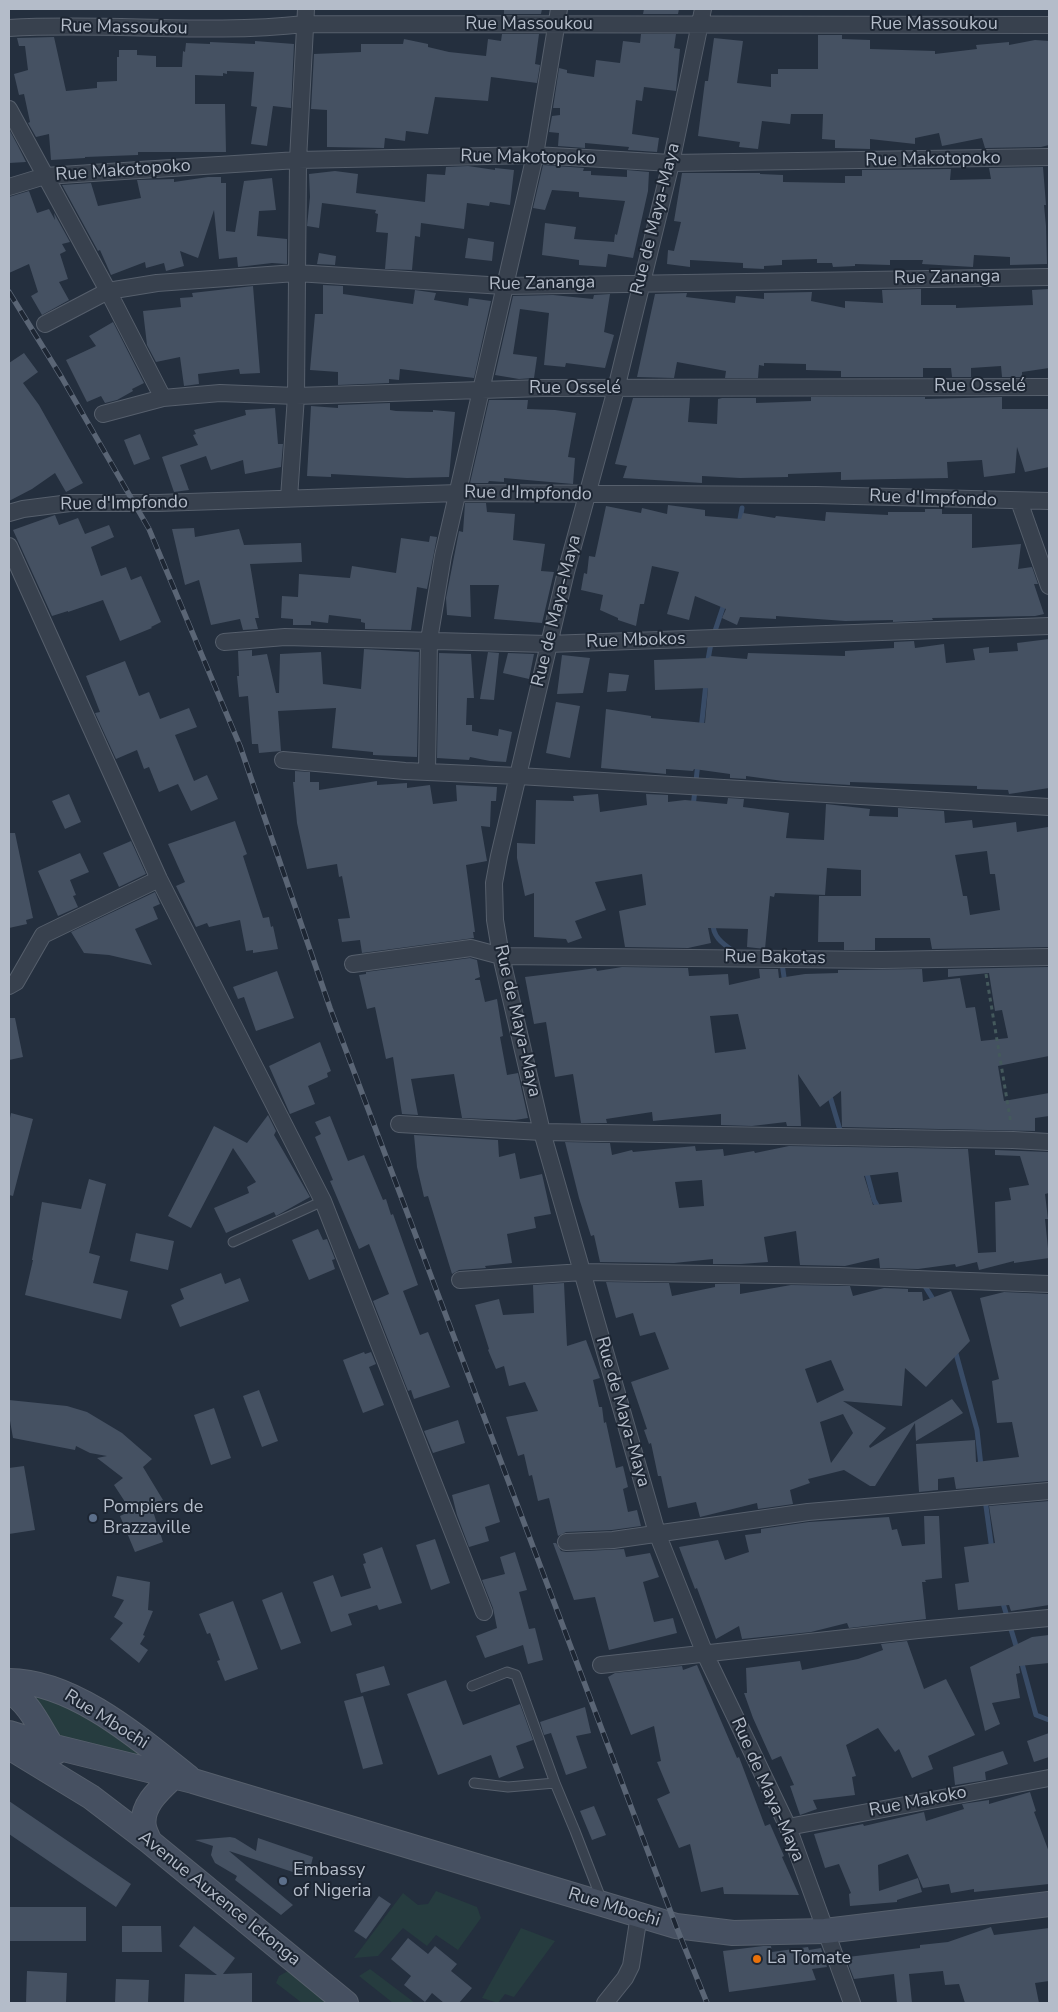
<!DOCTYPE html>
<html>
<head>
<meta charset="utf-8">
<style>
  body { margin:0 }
  #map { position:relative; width:1058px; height:2012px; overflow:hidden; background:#242f3e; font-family:"Nunito Sans",sans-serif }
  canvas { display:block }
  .frame { position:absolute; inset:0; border:10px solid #b4bcc9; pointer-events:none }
</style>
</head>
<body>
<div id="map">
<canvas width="1058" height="2012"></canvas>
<div class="frame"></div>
</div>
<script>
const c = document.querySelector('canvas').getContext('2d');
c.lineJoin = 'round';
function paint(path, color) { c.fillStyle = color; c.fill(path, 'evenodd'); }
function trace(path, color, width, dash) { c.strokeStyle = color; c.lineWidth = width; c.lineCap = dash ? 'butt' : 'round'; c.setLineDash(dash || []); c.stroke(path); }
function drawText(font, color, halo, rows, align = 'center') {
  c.font = font + ' "Nunito Sans",sans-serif'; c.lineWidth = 4; c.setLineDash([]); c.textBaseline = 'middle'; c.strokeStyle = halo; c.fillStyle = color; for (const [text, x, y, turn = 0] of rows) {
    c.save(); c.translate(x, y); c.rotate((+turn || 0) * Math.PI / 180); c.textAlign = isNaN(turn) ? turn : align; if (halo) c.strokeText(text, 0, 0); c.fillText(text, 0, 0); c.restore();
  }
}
paint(new Path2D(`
  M27 1692 56 1693 160 1761 53 1736Z
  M436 1891 477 1907 481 1918 458 1950 436 1935 427 1946 403 1928 378 1956 354 1958 403 1893 418 1905 428 1904Z
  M521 1928 555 1941 514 1997 505 1994 498 2003 482 1998Z
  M370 1969 415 2003H393L359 1976Z
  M288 1971 330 2003H302L276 1983 279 1976Z`), '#263c3f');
trace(new Path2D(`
  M739 525 742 508
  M707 665 711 643 725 601
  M701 730 706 683
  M693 807 698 763
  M713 922C712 938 725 945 736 953
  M782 963 785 984
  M829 1093 840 1130 843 1134
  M866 1170 874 1200 879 1209
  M923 1283 936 1304
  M955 1350 977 1430 981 1466
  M985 1499 992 1550
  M1002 1600 1017 1649
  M1021 1660 1036 1715 1049 1720`), '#394c67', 5);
paint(new Path2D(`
  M504 9H542L541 14H504Z
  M644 9H679L678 14H643Z
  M502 34H539L535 64 540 65 537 83 491 77 488 101 435 97 428 134 406 131 405 141 385 138 384 148 327 147V110L311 109 314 54 361 52V44H403L404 39 428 44V47L449 52 486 56 488 39 501 41Z
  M641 34H676L674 48 680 49 676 91 644 87 642 101 636 100 632 134 659 138 657 152 628 150 629 147 585 143V148L558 146 559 133 549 132 552 116 560 115V108H553L559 68 567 70V73L594 77 596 60 620 63 623 41 640 43Z
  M818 35H842V39L870 40V49L935 51V54L977 49 976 45 1009 42V45L1035 40 1049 41V145L1041 147 985 148 982 138 942 146 939 133 915 138V144L870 139V149L835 148V140L822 139 823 114H791L790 124 762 121 758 149 739 147 740 142 698 136 705 81H708L714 38 743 41 737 83 771 87V74H778V69H818Z
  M54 37 66 91 97 88V82L117 81V57H119V50H137V55L156 56V67H182L183 51 185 52 186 43 210 44V42L255 44V41L294 44 291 108 273 106 267 146 251 144 257 107 251 106 254 72 227 71V74L223 73V76L195 75V104H225L226 152H138V155L85 157V158L51 160 49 134 36 137 28 123 30 122 24 94 19 95 14 74 28 70 25 46H19L17 38Z
  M9 129 18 146 26 162 9 163Z
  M543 165 584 168 583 171H591V175L627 177V170L649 172 648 191 633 258 608 254 606 267 579 265V260L542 255 545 223 576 227 574 239 614 242 615 234 617 235 625 201 579 197V192L552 190 545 210 533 208Z
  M468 166 495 170V168L514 170 510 205 490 202 489 206 467 203 464 229 421 223 420 237 415 236 412 270 385 269 388 233 376 232 378 214 375 213 376 210 322 203 319 228 307 226 310 197 309 174 335 171 358 174 356 193 425 202 427 174 445 175 446 167Z
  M1043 167 1046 205H1044L1046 226 1047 264 1010 265V257L974 255 973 267 922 264 923 260H890V265L855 264V266L833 267 832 263H817V259L782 260V265L764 266V269L743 268V263L690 260V267L667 264 668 250 674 251 681 222 674 221 682 173H760V174L783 175V182L845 183V176H862V170L951 169 950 180 991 179 989 168Z
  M208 177H221V183H226V231L235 232 244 181 272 178 276 210 259 211 257 236 287 239V264L272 263 238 267 237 257 219 259 214 210 198 258 180 251 184 266 166 271 164 263 146 268 145 262 111 275 100 250 98 251 62 185 91 183 98 206 141 198 137 180 174 179V182Z
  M29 191 37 213 49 209 55 220 54 213 70 242 62 244 66 251 60 254 68 279 59 282 69 300 42 315 31 296 38 292 29 264 9 273V197Z
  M468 238 494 242 492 261 465 258Z
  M319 253 336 256 335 265 317 264Z
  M323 285 343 286V294L413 304 415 290 436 293 434 300 468 306 469 298 491 301 474 378 400 369 399 380 389 379V383L338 385V372L310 370 315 314H323Z
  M253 286 260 373 240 374 239 369 198 374 199 384 184 386 180 357 156 362 147 345 143 311 181 307 180 298 193 297 192 293Z
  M921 289V305H956V308L1033 305 1032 290 1049 289V368L1022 372V377H1002L1001 366 971 368V377H952L951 368H923V377H841V371L806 370V364L764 363V366L759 365 758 378H725L726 371 677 362 674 378 637 377 655 294 687 293 686 297 735 303 736 296 764 299V293L812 292 811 301 845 308V301L883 303 882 290Z
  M610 294 604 332 614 335 605 368 566 363 565 367 544 365 549 313 520 309 513 354 537 357 534 378 519 379 495 375 513 296 553 295 593 299 594 295Z
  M113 322 144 383 132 389 133 391 117 400 105 403 101 396 87 402 66 360 96 346 89 336Z
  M24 353 38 372 23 383 39 405 83 483 66 492 55 473 32 489 9 501V363Z
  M811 397H925V399L1002 397V409H1049V467L1025 472 1017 447 1015 473 984 477 982 460 947 462 948 478 841 480V472L788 474V477L740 478 702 476V483L623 478 627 466 615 464 633 398H690L688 422 717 424 718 399 722 398H756V403L811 401Z
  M489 400H528L527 409 555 410 576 413 568 457 575 458 573 484 504 478V482L489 481 488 483H470Z
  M390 403V410L396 411 433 412V410L455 412 449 477 407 478 331 474V477L307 476 311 406 338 408V405Z
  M275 408 278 444H283L281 467 245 474 243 460 211 470 206 456 180 465 189 490 174 492 162 457 198 445 193 435 196 434 194 430 246 415 245 410Z
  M140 434 150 459 134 465 124 440Z
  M465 503H486L487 512 515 514 513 540 545 544 541 571 554 572 542 623 494 619 499 585H470L471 617 447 615 446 598 459 531 463 532Z
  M668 505 705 510V516L741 519 743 513 775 518 776 516 825 521 826 512 888 515V512H925V509H942V514H972V548L1021 544 1018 569 1032 567 1038 584H1034L1044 614 1035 616 932 618 933 620 893 622V620L845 621 776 616V619L740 617 737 625 722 618 726 609 695 596 689 620 667 614 679 572 652 566 644 604H640L636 626 618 620V618L600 610 603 595 581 590 584 573 587 574 589 556 595 557 606 506 641 513 642 508 667 514Z
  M55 515 59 525 78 518 85 534 109 525 114 537 91 547 101 576 126 567 131 580 141 576 161 622 151 627 152 628 120 641 103 600 68 612V611L52 616 13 530Z
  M194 528 195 537 239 529 244 545 301 543 302 562 250 564 259 618H255L258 629 243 630 240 619 211 625 199 580 185 585 172 529Z
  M430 536 437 537 427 589 417 587 411 630 365 629V623L361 622V619L329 615 328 623 311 621V625H293V619L281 618 282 596 298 597 299 574 350 578 352 566 396 573 401 538 429 542Z
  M1049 639V788L1009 794 1008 790 977 789V786L850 782V785L783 781 746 776V779L730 778V774L694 769 693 771 666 769V774L601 768 606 709 651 716V718L705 723 708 688 655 690 654 660 709 658 710 656 747 659 748 653 845 656V651L894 648V642L914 641 915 648 944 644 946 663 975 660 973 649 989 647V653L1018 651 1017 643Z
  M364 649 419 652 417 757 373 755V752L332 748 336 708 278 711 281 751 259 753 258 744H252L248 696 239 697 237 676H239L238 651 252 650V656L267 654 276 693H279L280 654 321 652 323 684 361 689Z
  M488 652 499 653 494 700 480 699Z
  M439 653 471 654 474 698H467L466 725H472V731L498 736 499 729 512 732 506 762 490 761 470 757 469 760 437 758Z
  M508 653 534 654 529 679 503 673Z
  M562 655 590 658 583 693 557 694Z
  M125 661 139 696 149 692 160 719 189 708 197 727 175 735 194 781 207 775 218 799 191 811 178 784 159 792 149 767 144 769 137 750 116 759 95 713 100 712 86 676Z
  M609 673 629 675 626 691 607 692Z
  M556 702 580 706 570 758 546 753Z
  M295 771 310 772V782H319V790L377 781V785L407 783V788L430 785 433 804 457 801 456 785 497 787 496 801H491L490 827 481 826 487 861 466 865 475 932H473L474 938 362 953 360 940 342 942 338 919 350 918 342 876 339 877 337 864 307 869 297 823 293 782H295Z
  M69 794 81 822 65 829 52 801Z
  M598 794 600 812 647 805 646 794 668 795V802L685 800 727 804 728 798 744 799 743 807 789 813 786 838 824 840 826 804 870 809 869 816 898 817V808L944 811 945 823 972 820 973 828 1016 822 1017 832 1048 827 1049 947 932 949 930 938H875V950H844V942H818L819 896H861V870L827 868 825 895 775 893 774 897 770 896 765 949 747 947 748 929 708 928 711 943 688 948 625 947 619 911 646 905 642 874 595 882 606 910 575 921 582 938 568 943 566 939 534 937V893L525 896 517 858V843L535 844 536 800 574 801 573 796ZM987 851 990 874H995L1000 910 970 915 967 896H963L955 855Z
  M235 821 247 854 243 856 263 918 269 917 271 927 273 926 278 949 253 953V950L246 951 240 920 209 927 207 923 196 927 176 886 185 882 168 844Z
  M9 833H15L33 918 26 920 27 924 9 928Z
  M131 841 146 874 119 887 103 853Z
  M80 853 89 872 70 880 76 895 73 896 78 907 58 916 38 871Z
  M155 892 160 904 153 907 158 919 135 929 152 965 109 955 84 953 71 932Z
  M470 958 477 960 480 977 475 979V980H480L485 1002 497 999 503 1036 500 1037 507 1075 518 1073 528 1118 515 1120 462 1118 454 1074 411 1079 418 1115 402 1114 393 1057 386 1059 375 1007 367 1009 359 975 366 974V972Z
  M622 967 688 968 689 976 728 974 729 985 760 978 759 969H778L779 978 805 974 838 973V970L922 969 923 982 960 978 966 1008 975 1007 981 1041 1008 1038 1002 1010 995 1011 989 973 948 977V969L1049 967V1056L998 1066 1004 1101 1049 1093V1116L1035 1118V1131L842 1127 841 1091 820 1107 798 1074 801 1126H787L786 1122 752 1126 721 1125V1114L653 1121 652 1112 606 1119 607 1123H581L573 1074 555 1077 546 1022 534 1024 525 977 582 970 596 968 597 971ZM738 1014 746 1049 715 1053 710 1016Z
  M277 971 294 1018 256 1031 244 997 238 999 233 987Z
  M9 1018H15L23 1057 9 1060Z
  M320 1042 331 1071 327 1073 328 1077 308 1086 315 1104 290 1114 269 1066Z
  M11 1113 33 1119 13 1196 9 1195V1123Z
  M268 1115 276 1131 274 1135 310 1197 276 1216 274 1212 226 1233 214 1208 249 1193 247 1187 256 1182 233 1148 191 1228 168 1216 214 1126 247 1143Z
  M330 1116 348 1161 364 1155 383 1200 386 1199 391 1215 393 1214 418 1285 403 1291 420 1335 428 1332 450 1387 414 1399 411 1390 408 1391 373 1301 389 1294 369 1244 359 1249 330 1181 333 1180 315 1137 321 1134 315 1122Z
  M414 1135 498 1140 499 1157 515 1153 520 1179 542 1174 551 1214 534 1217 536 1228 507 1234 512 1263 485 1266 486 1268 459 1270 452 1274 428 1196 424 1197 417 1167Z
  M565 1142 610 1143 612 1155 632 1150 633 1152 695 1146 696 1151 723 1149 724 1156 754 1151 755 1153 789 1146 968 1149 978 1253 996 1252 995 1202 1011 1200 1009 1188 1029 1185 1020 1156 995 1155V1150L1049 1152V1193L1045 1194 1048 1219H1045L1049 1258 1014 1263V1261L979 1270 977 1262 956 1267 955 1264 918 1269 880 1268 879 1258 845 1266 800 1265 796 1231 764 1237 768 1262 741 1264H713V1259L674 1263 600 1262 594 1235 591 1236 579 1198ZM898 1172 902 1202 873 1205 864 1176ZM702 1180 704 1206 679 1208 675 1182Z
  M89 1179 106 1184 89 1253 100 1256 93 1283 128 1291 121 1319 25 1295 33 1260H32L42 1202 81 1209Z
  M318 1229 323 1240 327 1239 335 1259 332 1260 335 1269 309 1280 292 1240Z
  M136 1233 174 1241 168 1270 130 1261Z
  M221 1273 225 1284 240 1278 249 1301 180 1327 171 1305 184 1299 180 1289Z
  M606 1282 669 1283 672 1296 715 1287V1284H740V1294L791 1285 850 1286 853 1296 884 1288 908 1289V1292H922L923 1301 951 1291 970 1341 926 1387 905 1368 902 1406 843 1401 886 1428 869 1446 870 1448 952 1399 963 1413 916 1441 915 1423 875 1486H870L844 1470 808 1479 810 1483 790 1490 793 1504 758 1509 757 1503 700 1517 696 1502 668 1508 661 1476H658L651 1443 649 1444 644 1430 647 1429 631 1382 669 1369 655 1332 640 1336 633 1313 616 1318ZM831 1360 844 1390 817 1403 805 1369ZM843 1414 853 1433 831 1463 820 1422Z
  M564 1283 567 1346 586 1340 600 1378 593 1380 599 1407H602L604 1423 606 1422 616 1468 623 1466 628 1487 623 1489 628 1512 637 1510 641 1526 612 1530 566 1532 558 1536 549 1498 538 1501 532 1475 529 1476 524 1454 518 1456 506 1417 538 1411 525 1382 509 1386 504 1366 496 1369 488 1350 489 1349 475 1305 499 1299 503 1315 534 1313 533 1285Z
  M1004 1292 1049 1294V1481L956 1489 954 1477 938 1479V1490L919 1492 916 1444 975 1440 976 1462 1019 1457 1012 1422 997 1423 992 1381 999 1379 980 1298Z
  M364 1352 365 1354 371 1352 376 1364 369 1367 384 1405 363 1413 343 1360Z
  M259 1390 278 1441 262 1447 243 1396Z
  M9 1400 67 1406 87 1412 122 1433 152 1459 143 1467 163 1500 151 1505 163 1542 135 1552 120 1516 131 1511 114 1485 123 1478 97 1458 107 1456 90 1453 76 1446 75 1450 13 1438 9 1415Z
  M214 1408 231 1458 211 1465 194 1415Z
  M458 1420 465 1443 433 1453 424 1431Z
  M24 1466 35 1530 9 1534V1468Z
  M489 1484 500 1522 485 1527 489 1541 469 1547 457 1515 452 1495Z
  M1049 1501V1605L1011 1611 1009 1605 958 1610 955 1584 969 1582 964 1547 995 1543 989 1506Z
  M924 1516H939L942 1578 925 1580 926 1582H922L926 1619 849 1628 847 1623 811 1632 742 1639 739 1626 716 1639 697 1588 695 1589 679 1547 718 1540 725 1560 749 1552 745 1535 761 1533V1529L809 1522 889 1517 892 1530 897 1529 902 1546 925 1544Z
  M435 1539 450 1583 431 1590 416 1545Z
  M553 1543H556L561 1551 566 1552 624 1549 626 1557 650 1553 659 1577 643 1582 654 1622 673 1618 677 1633 609 1650 595 1597 574 1600Z
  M382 1547 402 1603 379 1610 377 1605 348 1614 352 1625 331 1632 313 1582 333 1575 341 1597 371 1588 363 1564 366 1563 363 1554Z
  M515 1552 527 1590 519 1592 529 1629 535 1628 543 1660 528 1664 523 1645 485 1658 476 1636 497 1628 493 1608 482 1580 505 1574 500 1557Z
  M117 1576 150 1582 148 1610 153 1611 143 1635 145 1636 140 1644 148 1650 139 1663 110 1639 123 1623 114 1617 124 1600 112 1596Z
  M282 1592 301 1643 281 1650 262 1600Z
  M233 1601 258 1669 225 1681 217 1661 220 1660 210 1633 207 1634 199 1614Z
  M1049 1635V1663L1019 1666 1020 1673 1016 1674 1020 1698 992 1703 1000 1724 985 1731 970 1667 1032 1637Z
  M907 1641 924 1689 946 1679 975 1735 928 1756 933 1769 912 1778 899 1749 895 1752 878 1728 846 1745 856 1776 852 1777 855 1795 813 1800 817 1809 800 1815 790 1786 794 1785 781 1756 772 1760 753 1718 744 1693H747L746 1668 800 1661 802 1670 858 1659 883 1650 881 1644Z
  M697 1665 737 1758 739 1757 765 1826 770 1824 784 1856 782 1857 799 1895 724 1894 723 1887 701 1892 690 1844 679 1848 657 1799 670 1793 657 1762 661 1761 654 1726 631 1735 608 1677 615 1673 682 1666 683 1670Z
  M384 1666 390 1685 361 1693 356 1674Z
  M446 1680 463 1725 520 1704 533 1740 516 1746 524 1768 499 1778 491 1755 438 1775 407 1694Z
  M363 1696 383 1764 363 1769 344 1701Z
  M585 1707 591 1733 576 1736 587 1768 566 1775 551 1733 544 1735 540 1722Z
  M1049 1733V1757L1034 1762 1027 1741Z
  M1003 1751 1008 1764 985 1772 986 1780 955 1785 953 1767Z
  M1030 1792 1036 1811 1034 1812 1049 1852V1884L974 1892V1889L951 1893 949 1884 923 1888 908 1854 878 1865 879 1891 918 1878 922 1892 897 1900V1902L850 1906 849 1894 851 1893 839 1864 825 1868 814 1834 863 1824 864 1826 924 1812 926 1821 964 1809 962 1804 989 1800V1804Z
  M9 1801 131 1884 116 1907 9 1834Z
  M594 1806 606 1835 592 1840 580 1811Z
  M230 1837 235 1838 256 1851 258 1838 313 1857 308 1877 229 1851 293 1905 281 1915 235 1880 237 1876 215 1863 211 1855 213 1846 195 1840Z
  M379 1896 391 1904 366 1939 354 1931Z
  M9 1907H86V1941H9Z
  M122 1926H161L162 1952H122Z
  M194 1926 235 1958 223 1974 252 1973V2003H184L185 1974 217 1975 179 1946Z
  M991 1927 994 1935 1049 1928V1981L1035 1983 1039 2003H965L959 1984 945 1985 943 1971 909 1974 912 2003H897L894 1974 854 1979 849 1966 848 1957 920 1948V1945L948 1942Z
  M408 1938 428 1954 435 1946 457 1964 451 1971 472 1988 459 2003H444L432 1993 425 2002 404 1985 411 1976 391 1959Z
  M763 1946H771L772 1952 808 1947 809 1950 821 1948 827 1967 812 1969 816 1980 729 1992 723 1951Z
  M27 1971 67 1973 66 2003H26Z
  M116 1979 149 1980 148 2003H115Z`), '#455162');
const lane = new Path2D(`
  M233 1242 323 1201
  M472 1686 507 1672 516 1675 555 1783 575 1831 602 1901
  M474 1783 508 1787 555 1783`);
const street = new Path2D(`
  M703 9 671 163 616 389 566 572 499 856 494 883 495 920 501 956 542 1132 657 1533 705 1654 788 1827 852 2003
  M9 28C108 22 206 35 305 24L1049 25
  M9 109 108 291 163 398
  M9 187 45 176 298 160 535 155 671 163 1049 157
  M45 324 108 291 157 283 296 273 504 286 1049 277
  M103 414 163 398 220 393 296 396 543 388 1049 387
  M289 498 296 396 298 160 306 9
  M1019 501 1049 586
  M9 513 23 509 70 503H158L458 493 816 495 1049 501
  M9 546 159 879 323 1201 484 1612
  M224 642 285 637 548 644 1049 626
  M283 760 405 771 518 776 1049 807
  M427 771 429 640 443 556 535 155 559 9
  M353 964 471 948 501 956 882 960 1049 957
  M9 986 16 982 43 935 159 879
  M399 1124 542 1132 1013 1140 1049 1142
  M460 1280 583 1272 838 1276 1049 1284
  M566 1542 613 1540 808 1512 1049 1491
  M601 1665 918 1630 1049 1618
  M788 1827 1049 1778
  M605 2003 625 1978 631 1966 639 1915`);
const secondary = new Path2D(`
  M9 1681C73 1681 139 1738 188 1777
  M9 1691C32 1704 41 1732 56 1752
  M9 1733 51 1746 193 1781 676 1926 733 1933 825 1931 1049 1904
  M9 1747 91 1797 150 1842 346 2003
  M150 1842C148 1838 145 1832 144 1827 140 1806 160 1789 174 1776`);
trace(lane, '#565f6c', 11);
trace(street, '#565f6c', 18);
trace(secondary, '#565f6c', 26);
trace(new Path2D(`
  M986 974 1011 1124`), '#44595c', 3, [4, 4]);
trace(lane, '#38414e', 9);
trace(street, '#38414e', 16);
trace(secondary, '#465061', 24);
const rail = new Path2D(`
  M9 292 62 378 149 529 240 746 330 1008 676 1926 707 2003`);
trace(rail, '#5a6575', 5.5);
trace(rail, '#1d2633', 4, [11]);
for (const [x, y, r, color] of [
  [93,1518,5,"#5c6f8a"],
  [283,1881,5,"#5c6f8a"],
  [757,1959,5,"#e8710a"]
]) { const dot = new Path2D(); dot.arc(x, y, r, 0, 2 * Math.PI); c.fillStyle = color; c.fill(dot); trace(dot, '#1d2633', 2); }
drawText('18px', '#b4bcc9', '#1d2633', [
  ["Rue Massoukou",529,25],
  ["Rue Massoukou",934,25],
  ["Rue Massoukou",124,28,1],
  ["Rue Makotopoko",528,158,1],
  ["Rue Makotopoko",933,160,-1],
  ["Rue Makotopoko",123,171,-4],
  ["Rue de Maya-Maya",656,219,-76],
  ["Rue Zananga",947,278,-1],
  ["Rue Zananga",542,284,-1],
  ["Rue Osselé",980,387],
  ["Rue Osselé",575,389],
  ["Rue d'Impfondo",528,494,1],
  ["Rue d'Impfondo",933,499,2],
  ["Rue d'Impfondo",124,504,-1],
  ["Rue de Maya-Maya",557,611,-76],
  ["Rue Mbokos",636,641,-2],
  ["Rue Bakotas",775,958,1],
  ["Rue de Maya-Maya",517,1021,77],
  ["Rue de Maya-Maya",622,1412,74],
  ["Rue Mbochi",106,1720,32],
  ["Rue de Maya-Maya",767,1790,66],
  ["Rue Makoko",918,1802,-11],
  ["Avenue Auxence Ickonga",219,1899,39],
  ["Rue Mbochi",614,1908,17]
]);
drawText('18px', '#b4bcc9', '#1d2633', [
  ["Pompiers de",103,1508],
  ["Brazzaville",103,1529],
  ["Embassy",293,1871],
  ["of Nigeria",293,1892],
  ["La Tomate",767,1959]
], 'left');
</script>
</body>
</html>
